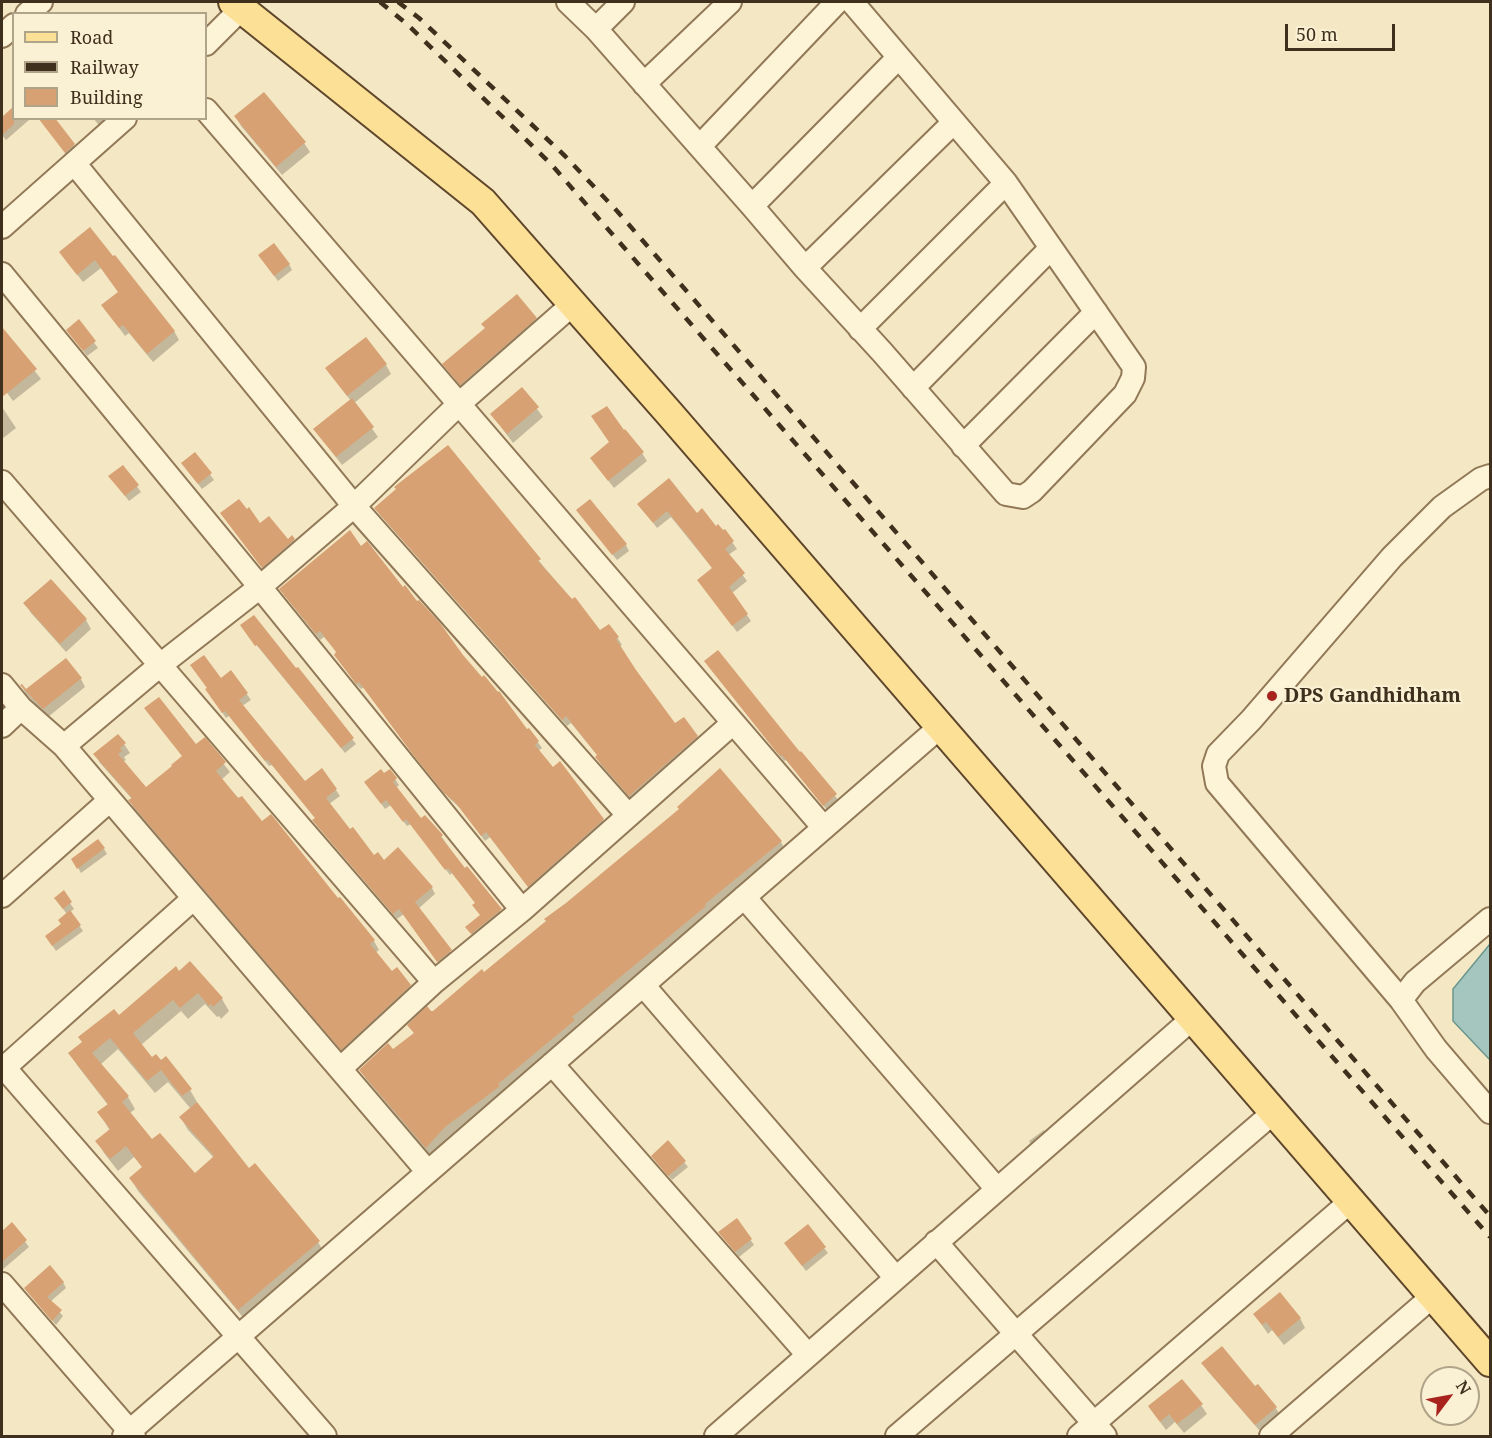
<!DOCTYPE html>
<html>
<head>
<meta charset="utf-8">
<style>
  body { margin:0 }
  #map { position:relative; width:1492px; height:1438px; overflow:hidden; background:#f4e7c3; font-family:"Noto Serif",serif }
  canvas { display:block }
  .frame { position:absolute; inset:0; border:3px solid #3f2f1d; pointer-events:none }
  .legend { position:absolute; left:12px; top:12px; width:195px; height:108px; box-sizing:border-box; background:#faf0d3; border:2px solid #afa38a; margin:0; padding:8px 10px; list-style:none; font-size:18px; color:#3f2f1d }
  .legend li { display:flex; align-items:center; gap:12px; height:30px }
  .legend b { width:30px; border:2px solid #afa38a }
  .north { position:absolute; left:1420px; top:1366px; width:60px; height:60px; box-sizing:border-box; background:#faf0d3; border:2px solid #afa38a; border-radius:50%; rotate:58deg; font-size:16px; font-weight:700; line-height:24px; text-align:center; color:#3f2f1d }
  .north::after { content:''; display:block; margin:auto; width:21px; height:27px; background:#a8231e; clip-path:polygon(50% 0,100% 100%,50% 72%,0 100%) }
  .scale { position:absolute; left:1285px; top:24px; width:110px; height:27px; box-sizing:border-box; border:3px solid #3f2f1d; border-top:0; padding-left:8px; font-size:18px; line-height:21px; white-space:nowrap; color:#3f2f1d; -webkit-text-stroke:4px #faf0d3; paint-order:stroke }
</style>
</head>
<body>
<div id="map">
<canvas width="1492" height="1438"></canvas>
<div class="frame"></div>
<ul class="legend">
<li><b style="height:8px;background:#fbe096"></b>Road</li>
<li><b style="height:8px;background:#3f2f1d"></b>Railway</li>
<li><b style="height:16px;background:#d7a174"></b>Building</li>
</ul>
<div class="north">N</div>
<div class="scale">50 m</div>
</div>
<script>
const c = document.querySelector('canvas').getContext('2d');
c.lineJoin = 'round';
function paint(path, color) { c.fillStyle = color; c.fill(path, 'evenodd'); }
function trace(path, color, width, dash) { c.strokeStyle = color; c.lineWidth = width; c.lineCap = dash ? 'butt' : 'round'; c.setLineDash(dash || []); c.stroke(path); }
function drawText(font, color, halo, rows, align = 'center') {
  c.font = font + ' "Noto Serif",serif'; c.lineWidth = 4.5; c.setLineDash([]); c.textBaseline = 'middle'; c.strokeStyle = halo; c.fillStyle = color; for (const [text, x, y, turn = 0] of rows) {
    c.save(); c.translate(x, y); c.rotate((+turn || 0) * Math.PI / 180); c.textAlign = isNaN(turn) ? turn : align; if (halo) c.strokeText(text, 0, 0); c.fillText(text, 0, 0); c.restore();
  }
}
const water = new Path2D(`
  M1490 944V1060L1453 1021V989Z`);
paint(water, '#a5c6be');
trace(water, '#6a968d', 1.5);
paint(new Path2D(`
  M14 108V118L29 120 6 140 2 135V119Z
  M236 117 304 143 310 152 282 175 241 126Z
  M39 118 74 145 77 151 69 158Z
  M93 118H115L102 129Z
  M90 229 174 331 179 340 153 362 129 333 125 336 103 306 119 293 101 268 83 282 66 261Z
  M263 261 289 264 292 270 278 281Z
  M536 319 541 328 466 393 444 364Z
  M79 322 98 348 87 356 68 330Z
  M2 329 41 379 13 401 2 386Z
  M386 365 391 374 354 403 378 437 342 465 321 438 351 401 333 377Z
  M522 389 543 417 513 443 492 415Z
  M2 407 16 428 2 439Z
  M624 433 642 453 647 461 614 488 597 466Z
  M448 447 544 567 600 632 617 637 622 645 619 647 675 725 697 737 701 744 634 803 601 765 597 758 598 756 571 723 567 726 380 515 376 508Z
  M195 454 214 480 202 489 186 469Z
  M123 467 141 492 129 501 114 482Z
  M639 504 697 515 722 532 724 531 737 549 728 555 747 581 732 593 751 621 737 632 703 586 713 569 671 517 657 528Z
  M222 514 260 525 288 541 294 540 298 547 267 574Z
  M582 516 626 545 629 551 617 560Z
  M361 548 403 589 527 731 529 730 542 748 538 751 552 770 559 764 607 826 532 892 490 837 485 841 460 808 450 799 416 758 364 687 361 689 356 684 339 661 338 653 324 637 320 640 284 595Z
  M25 603 86 620 91 629 66 652 31 613Z
  M245 631 296 670 356 744 345 753Z
  M709 667 801 753 839 801 827 810 786 760 784 761Z
  M231 672 251 700 242 706 305 783 322 770 340 796 329 804 350 831 374 857 432 888 435 894 418 909 454 957 442 967 404 914 397 919 317 826 314 820 316 819 272 765 269 766 229 716 226 718 211 696 221 680Z
  M81 679 85 687 48 717 26 694 22 687 26 691Z
  M146 708 195 747 204 739 230 772 221 780 338 900 340 899 374 941 379 950 375 953 392 973 410 986 415 995 347 1057 135 810 130 801 132 799 100 763 95 754 124 744 130 753 124 757 126 760 123 762 146 789 183 757Z
  M720 770 781 842 786 851 576 1026 579 1030 504 1095 450 1136 431 1156 366 1079 361 1070 393 1051 414 1033 409 1025 434 1012 484 974 680 809Z
  M390 771 399 785 396 788 421 820 441 836 465 870 504 916 475 939 467 927 481 916 476 903 452 873 450 875 411 824 407 826 391 805 385 809 366 783 384 776Z
  M104 849 107 854 81 873 73 859Z
  M63 893 74 909 70 912 83 931 56 951 50 942 67 914 59 904Z
  M190 963 222 999 229 1011 221 1019 219 1016 217 1017 205 1004 188 1019 181 1011 141 1045 152 1059 190 1090 197 1102 196 1103 248 1170 318 1242 325 1254 246 1321 138 1191 131 1179 143 1168 134 1157 118 1171 104 1153 97 1141 110 1131 99 1112 108 1105 77 1065 70 1053ZM118 1049 155 1093 168 1082 191 1109 181 1118 188 1130 214 1158 195 1175 152 1141 129 1114 135 1109 128 1097 100 1065Z
  M1044 1130 1045 1133 1031 1145 1029 1141Z
  M652 1156 684 1162 688 1167 672 1180Z
  M737 1220 754 1245 739 1257 720 1232Z
  M12 1224 29 1247 2 1270V1233Z
  M824 1248 828 1253 806 1271 789 1249Z
  M63 1282 66 1288 50 1302 63 1316 56 1325 25 1289Z
  M1255 1315 1300 1318 1305 1328 1284 1345 1272 1330 1268 1334Z
  M1206 1369 1255 1388 1275 1407 1279 1413 1259 1430Z
  M1201 1405 1207 1414 1184 1433 1175 1422 1166 1430 1149 1407Z`), '#0003');
paint(new Path2D(`
  M264 92 306 142 276 167 234 116Z
  M14 106V124L2 135V117Z
  M38 118H55L75 144 65 153Z
  M90 227 113 256 115 255 175 331 147 354 123 325 119 328 101 305 118 292 95 260 77 275 59 252Z
  M274 243 290 264 274 276 258 255Z
  M517 294 537 318 460 385 442 364 485 328 481 324Z
  M79 319 96 341 83 351 66 330Z
  M2 327 37 369 2 397Z
  M366 337 387 364 347 396 325 368Z
  M522 387 539 407 507 434 490 414Z
  M352 398 374 427 336 457 313 429Z
  M607 406 624 430 625 429 644 452 608 481 590 458 609 442 591 416Z
  M448 445 541 559 538 561 572 599 575 597 600 630 609 624 619 637 616 639 636 670 675 723 684 717 698 736 629 796 595 757 597 755 566 716 562 720 374 508 396 489 394 487Z
  M195 452 212 473 198 484 181 463Z
  M123 465 139 485 125 496 108 476Z
  M669 478 697 513 702 508 716 526 718 524 723 530 725 529 734 541 725 549 745 573 729 587 748 614 732 626 697 580 712 568 690 539 667 511 653 523 637 504Z
  M239 499 247 509 249 507 260 523 269 516 288 539 292 535 295 539 262 568 220 513Z
  M590 499 627 544 612 555 576 510Z
  M350 530 361 546 367 541 403 587 405 585 417 601 419 600 440 623 463 655 482 677 484 675 498 692 499 691 527 729 529 728 539 741 535 745 553 767 560 761 604 819 528 887 486 832 481 836 455 802 444 793 411 752 359 682 356 684 351 677 334 655 336 652 320 631 316 634 279 589Z
  M51 579 87 619 60 644 23 603Z
  M254 615 296 668 298 667 314 687 354 738 341 748 257 645 255 646 240 625Z
  M718 650 800 752 801 751 837 794 823 806 782 755 780 756 774 749 704 661Z
  M204 655 221 678 231 670 248 693 239 700 305 781 322 768 337 789 326 798 350 829 353 827 374 855 378 852 384 860 398 847 433 887 415 902 452 950 437 962 399 909 393 914 312 820 315 818 267 759 265 761 225 711 222 713 205 689 207 688 190 665Z
  M66 658 82 678 43 709 20 685 22 684 26 689Z
  M159 697 196 744 205 737 226 762 216 771 238 798 242 796 262 821 271 814 338 898 340 897 375 940 370 944 392 971 397 967 411 985 341 1050 128 800 132 798 93 754 118 734 126 743 120 748 122 751 118 754 146 787 172 766 171 765 182 756 144 708Z
  M720 768 782 841 705 904 706 906 572 1017 575 1020 498 1084 500 1086 445 1127 426 1148 359 1070 388 1043 393 1049 414 1033 407 1025 427 1006 431 1011H433L482 969 484 972 546 921 544 919 566 903 679 809 677 807Z
  M381 769 384 773 390 769 397 778 393 782 421 818 425 815 443 835 441 837 465 868 467 866 502 909 471 934 465 927 480 915 472 905 475 903 448 868 445 870 406 819 403 822 386 800 381 804 364 782Z
  M98 839 105 848 77 869 71 859Z
  M64 890 72 902 63 909 54 898Z
  M70 910 81 925 52 946 45 936 61 924 58 920Z
  M190 961 223 998 213 1007 211 1004 209 1006 198 993 180 1008 173 1000 133 1033 152 1057 156 1054 161 1060 166 1056 192 1089 182 1096 161 1070 147 1081 110 1038 92 1053 129 1096 122 1102 152 1139 160 1133 195 1173 214 1156 179 1117 197 1102 249 1168 255 1163 320 1241 238 1310 129 1178 142 1167 126 1146 110 1159 95 1141 110 1129 97 1112 108 1104 68 1053 82 1042 78 1037 114 1009 119 1015 176 966 179 971Z
  M668 1140 686 1161 668 1176 651 1156Z
  M737 1218 752 1239 735 1252 718 1232Z
  M12 1222 27 1240 2 1262V1231Z
  M808 1224 826 1247 802 1266 784 1243Z
  M50 1265 64 1282 47 1297 62 1310 52 1321 24 1288Z
  M1280 1292 1301 1318 1278 1337 1266 1322 1262 1325 1253 1314Z
  M1222 1346 1255 1386 1258 1384 1277 1407 1255 1425 1201 1363Z
  M1182 1379 1203 1404 1177 1424 1169 1414 1160 1422 1148 1406Z`), '#d7a174');
const minor = new Path2D(`
  M568 2 596 29 752 206 805 268 882 352 1006 494 1023 497 1032 491 1125 394 1133 378 1134 367 1006 183 852 2
  M27 14 41 2
  M596 29 623 2
  M2 36 14 25
  M206 44 242 8V2
  M644 84 730 2
  M206 110 824 828
  M700 146 837 2
  M74 163 354 506 628 815
  M752 206 898 58
  M2 227 125 118
  M805 268 954 122
  M2 274 260 587 522 910
  M860 329 1006 183
  M913 388 1051 248
  M963 446 1096 312
  M2 482 434 982
  M2 685 21 708 64 746 428 1172
  M2 726 21 708
  M64 746 159 666 260 587 354 506 459 404 573 304
  M2 896 110 800
  M744 897 997 1189
  M1490 919 1415 982 1401 1000 1436 1049 1490 1112
  M643 985 896 1278
  M1401 1000 1217 783 1214 766 1218 754 1251 720 1392 557 1442 507 1481 479 1490 476
  M552 1064 808 1355
  M2 1065 325 1436
  M4 1068 194 898
  M340 1069 434 982 522 910 733 723
  M936 1242 1105 1436
  M2 1284 134 1436
  M124 1436 940 727
  M716 1436 1193 1018
  M897 1436 1274 1112
  M1079 1436 1351 1201
  M1271 1436 1433 1296`);
const major = new Path2D(`
  M233 2 483 202 669 413 1490 1362`);
trace(minor, '#917857', 26);
trace(major, '#5e452b', 32);
trace(minor, '#fdf3d7', 22);
trace(major, '#fbe096', 28);
trace(new Path2D(`
  M380 2 408 25 550 163 1490 1237
  M398 2 419 18 565 156 617 211 1490 1216`), '#3f2f1d', 4.5, [10, 10]);
for (const [x, y, r, color] of [
  [1272,696,6,"#a8231e"]
]) { const dot = new Path2D(); dot.arc(x, y, r, 0, 2 * Math.PI); c.fillStyle = color; c.fill(dot); trace(dot, '#faf0d3', 2); }
drawText('bold 20px', '#3f2f1d', '#faf0d3', [
  ["DPS Gandhidham",1284,696]
], 'left');
</script>
</body>
</html>
